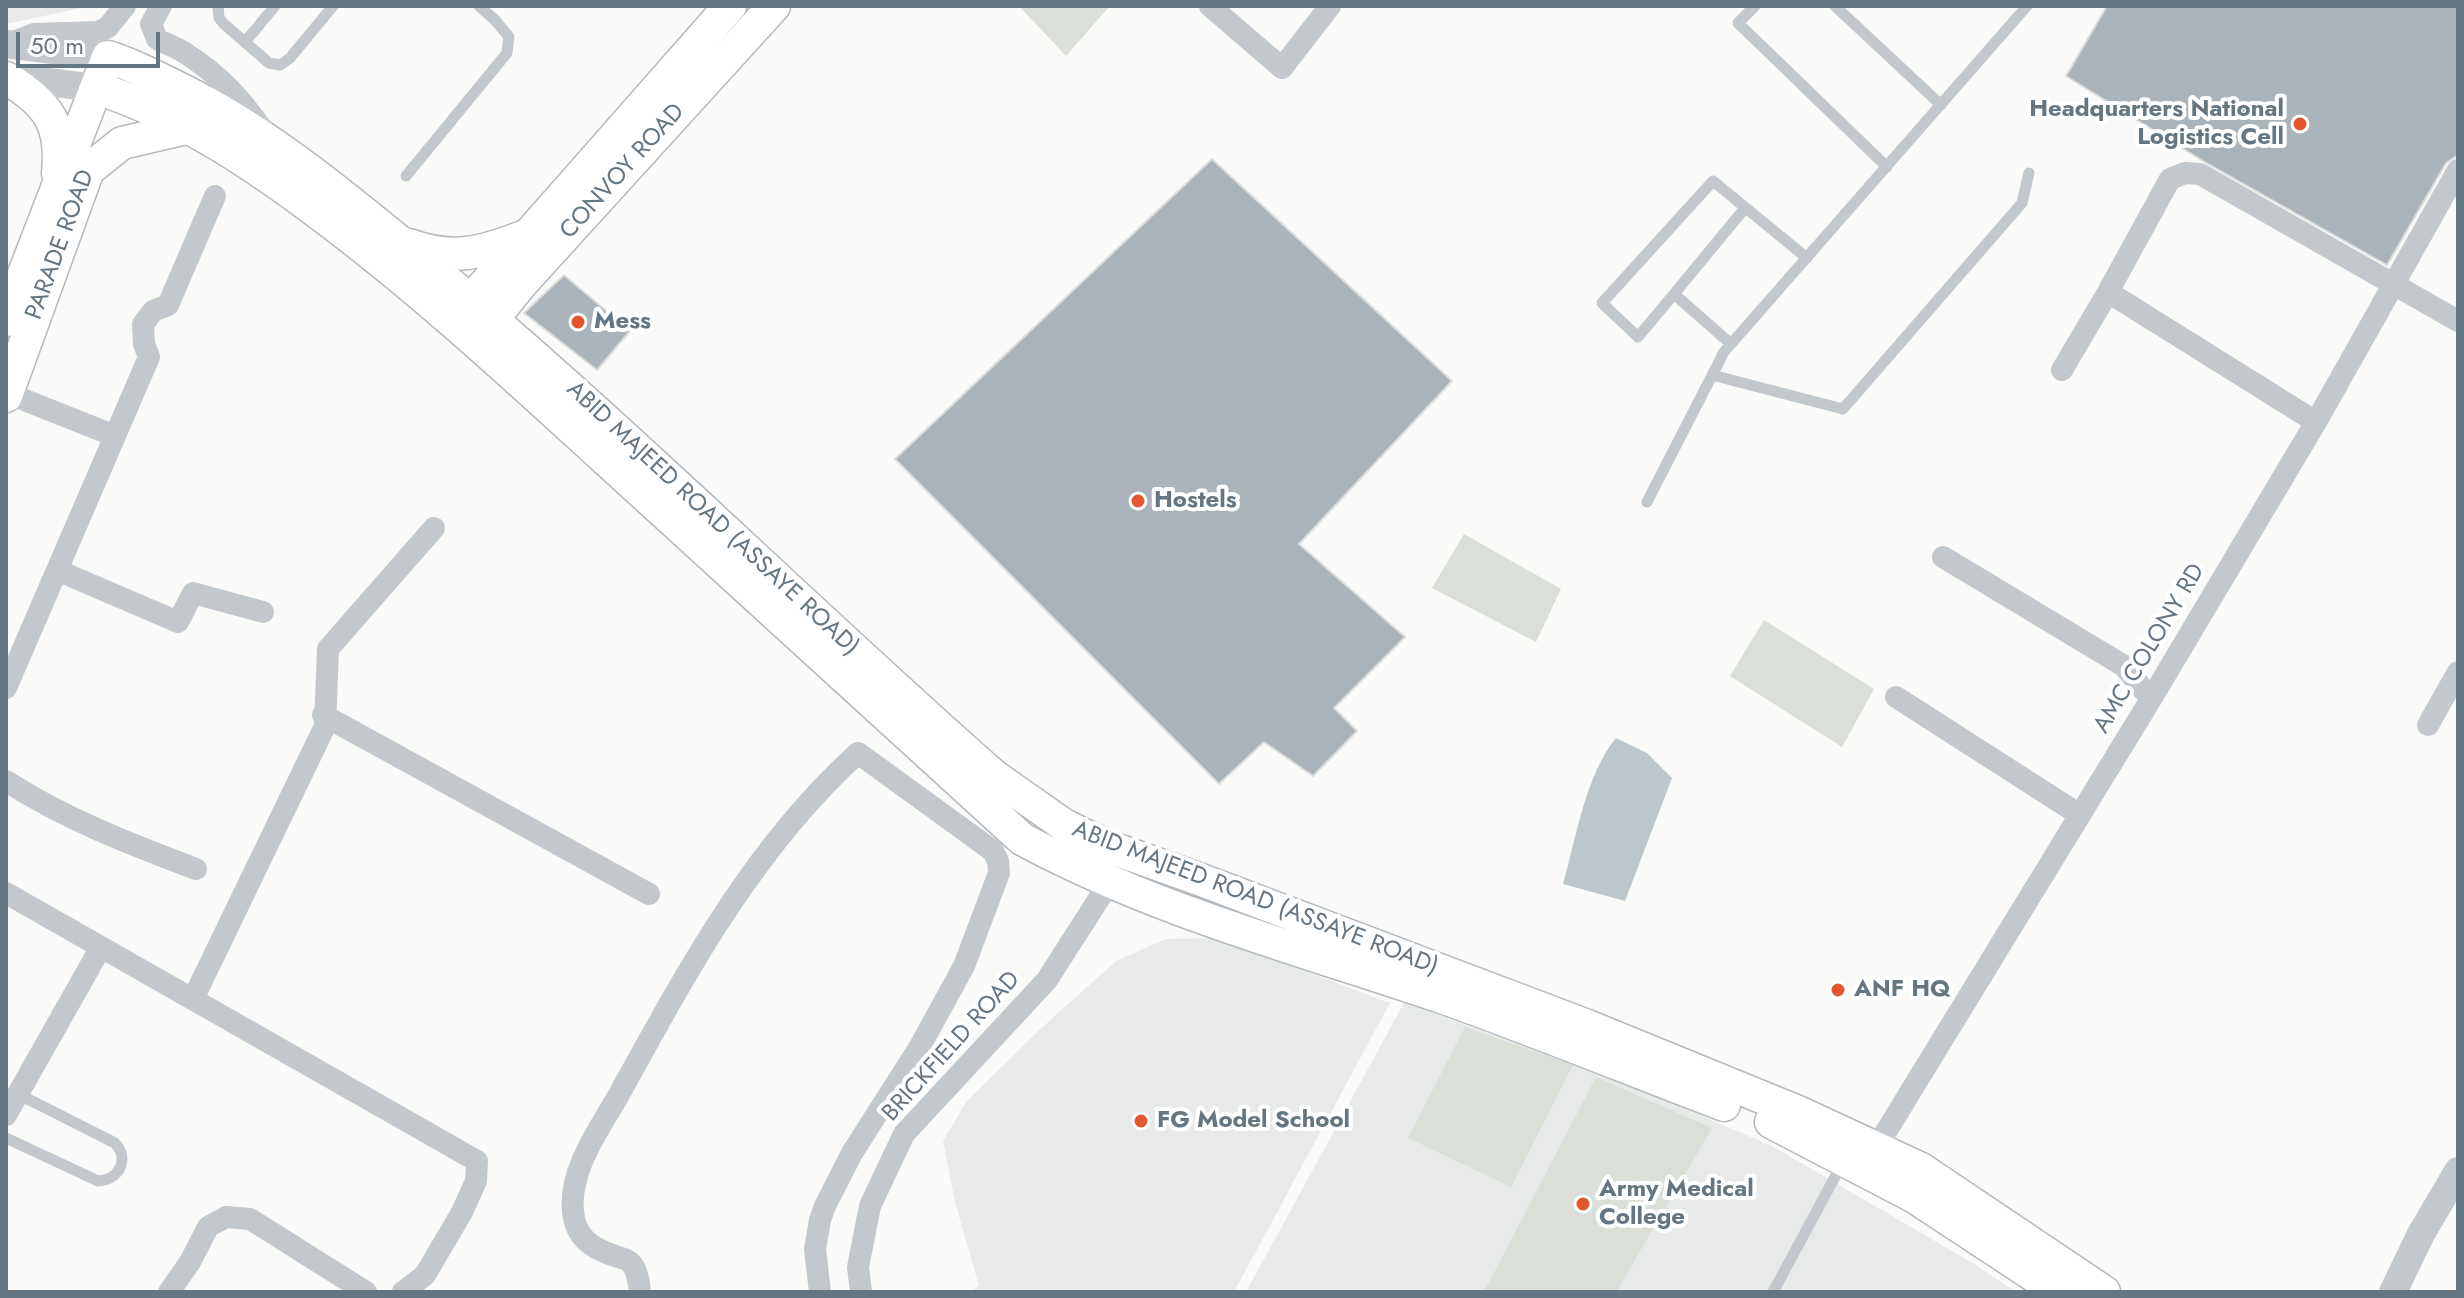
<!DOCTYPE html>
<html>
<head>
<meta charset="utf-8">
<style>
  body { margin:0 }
  #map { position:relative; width:2464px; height:1298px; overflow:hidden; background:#fafaf8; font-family:Jost,sans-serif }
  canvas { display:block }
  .frame { position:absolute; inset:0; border:8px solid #657683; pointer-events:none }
  .scale { position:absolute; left:16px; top:32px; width:144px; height:36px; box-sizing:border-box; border:4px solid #657683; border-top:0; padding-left:10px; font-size:24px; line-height:28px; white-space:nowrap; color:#657683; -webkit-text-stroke:6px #fff; paint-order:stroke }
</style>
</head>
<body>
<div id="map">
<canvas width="2464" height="1298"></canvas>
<div class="frame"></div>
<div class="scale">50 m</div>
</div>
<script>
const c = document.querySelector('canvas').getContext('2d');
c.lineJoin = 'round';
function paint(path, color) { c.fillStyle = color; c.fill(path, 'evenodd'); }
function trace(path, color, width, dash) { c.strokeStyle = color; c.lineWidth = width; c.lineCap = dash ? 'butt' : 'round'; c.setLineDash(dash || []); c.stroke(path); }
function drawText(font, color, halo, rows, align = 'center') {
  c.font = font + ' Jost,sans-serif'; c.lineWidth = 8; c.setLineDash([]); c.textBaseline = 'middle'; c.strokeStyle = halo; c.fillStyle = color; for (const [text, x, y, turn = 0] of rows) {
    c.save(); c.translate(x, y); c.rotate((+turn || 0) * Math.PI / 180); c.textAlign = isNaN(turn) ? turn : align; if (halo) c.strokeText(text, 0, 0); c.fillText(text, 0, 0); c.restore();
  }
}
paint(new Path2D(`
  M6 6H91L6 24Z
  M1216 938 1390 1003 1234 1292H970L979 1286 955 1202 943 1141 967 1101 1036 1033 1116 961 1166 939Z
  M1404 1003 1600 1073 1772 1146 1971 1262 2016 1292H1246Z`), '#e8e9e9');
paint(new Path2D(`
  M1019 6H1110L1066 56Z
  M1464 534 1561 589 1536 642 1432 588Z
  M1764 620 1874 689 1842 747 1730 676Z
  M1465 1027 1573 1065 1511 1187 1408 1138Z
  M1596 1077 1712 1128 1616 1292H1484Z`), '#dadfd7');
paint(new Path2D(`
  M1616 738 1647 753 1672 778 1625 901 1563 884C1576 838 1586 774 1616 738Z`), '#bbc7cb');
const building = new Path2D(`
  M2107 6H2458V155L2446 163 2387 265 2203 161 2066 76Z
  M1212 159 1452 381 1299 544 1405 637 1334 708 1357 731 1313 776 1264 742 1219 784 895 459Z
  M564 275 630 331 597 370 524 313Z`);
paint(building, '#aab3b9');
trace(building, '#dcdcda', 2);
const secondary = new Path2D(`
  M6 78C48 103 63 124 58 173
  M97 88C179 115 249 161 317 212 418 287 510 372 602 456 742 584 882 711 1022 839 1155 911 1304 950 1447 999 1540 1032 1632 1070 1724 1105
  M88 170 122 143 191 127
  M409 245C452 261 481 253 523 237
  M457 316 730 6
  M6 320 108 57C131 64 152 75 174 86 259 127 333 187 406 247 610 414 796 602 994 776L1064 825 1104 845 1204 881 1585 1025 1798 1112 1921 1169 2104 1292
  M480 335 521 284 774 6
  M6 396 88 170
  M1771 1122 1913 1196 2059 1292`);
trace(secondary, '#b3babf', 35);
trace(new Path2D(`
  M218 6 219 18 224 24 269 63 280 65 290 58 333 6
  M1755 6 1738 23 1887 167
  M1835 6 1941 105
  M245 42 275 6
  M406 176 507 53 509 37 495 20 479 6
  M1674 294 1745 208
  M1731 344 1674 294 1638 337 1602 303 1713 181 1807 258
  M1712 375 1843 409 2022 203 2029 173
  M1647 502 1724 352 2027 6
  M6 1138 98 1181C119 1180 130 1159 115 1143L18 1094
  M1773 1292 1843 1162`), '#c3c8cc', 11);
trace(new Path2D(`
  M161 6 151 24 157 39C166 44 176 47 185 53 220 75 241 99 265 133
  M1210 6 1282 68 1330 6
  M9 44 34 34 98 32 108 27 125 6
  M2108 292 2316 422
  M2062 370 2108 292 2170 179 2185 173 2200 174 2458 321
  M115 436 149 357 144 344 143 324 153 311 168 305 215 196
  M1943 557 2124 666 2151 699
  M59 571 178 622 193 593 263 612
  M6 688 115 436 7 393
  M1896 697 2080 815
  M323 715 649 894
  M2428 725 2458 672
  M6 781C65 819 130 844 196 869
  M6 893 477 1161 476 1181 462 1212 425 1275 403 1292
  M193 999 325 726 328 649 434 528
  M6 1115 101 947
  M1876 1148 2151 699 2316 422 2458 170
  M169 1292 190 1262 208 1227 226 1217 250 1219 366 1292
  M640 1292C639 1283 638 1271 631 1263 627 1259 620 1258 615 1256 591 1248 575 1237 573 1211 569 1167 602 1126 622 1089 688 969 755 846 858 753L993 851 998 861 999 873 964 966 919 1048 852 1153 825 1206 820 1220 815 1249 820 1292
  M861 1292 858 1267 870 1206 904 1134 1047 980 1116 872`), '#c3c8cc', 22);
trace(new Path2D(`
  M6 44 108 57
  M6 77 97 88
  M2393 1292 2421 1234 2458 1171`), '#c3c8cc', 28);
trace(secondary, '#fff', 32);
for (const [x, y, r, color] of [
  [2300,124,8,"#e4572e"],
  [578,322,8,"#e4572e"],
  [1138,501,8,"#e4572e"],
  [1838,990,8,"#e4572e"],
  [1141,1121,8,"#e4572e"],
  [1583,1204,8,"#e4572e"]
]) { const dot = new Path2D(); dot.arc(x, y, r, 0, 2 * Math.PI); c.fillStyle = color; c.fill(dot); trace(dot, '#fff', 3); }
drawText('bold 24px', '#657683', '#fff', [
  ["Headquarters National",2284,110,"right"],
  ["Logistics Cell",2284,138,"right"],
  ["Mess",594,322],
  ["Hostels",1154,501],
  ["ANF HQ",1854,990],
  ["FG Model School",1157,1121],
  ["Army Medical",1599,1190],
  ["College",1599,1218]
], 'left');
drawText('24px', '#657683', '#fff', [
  ["CONVOY ROAD",623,172,-48],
  ["PARADE ROAD",61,245,-70],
  ["ABID MAJEED ROAD (ASSAYE ROAD)",712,519,43],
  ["AMC COLONY RD",2150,649,-59],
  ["ABID MAJEED ROAD (ASSAYE ROAD)",1255,899,21],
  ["BRICKFIELD ROAD",952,1047,-48]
]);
</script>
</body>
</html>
